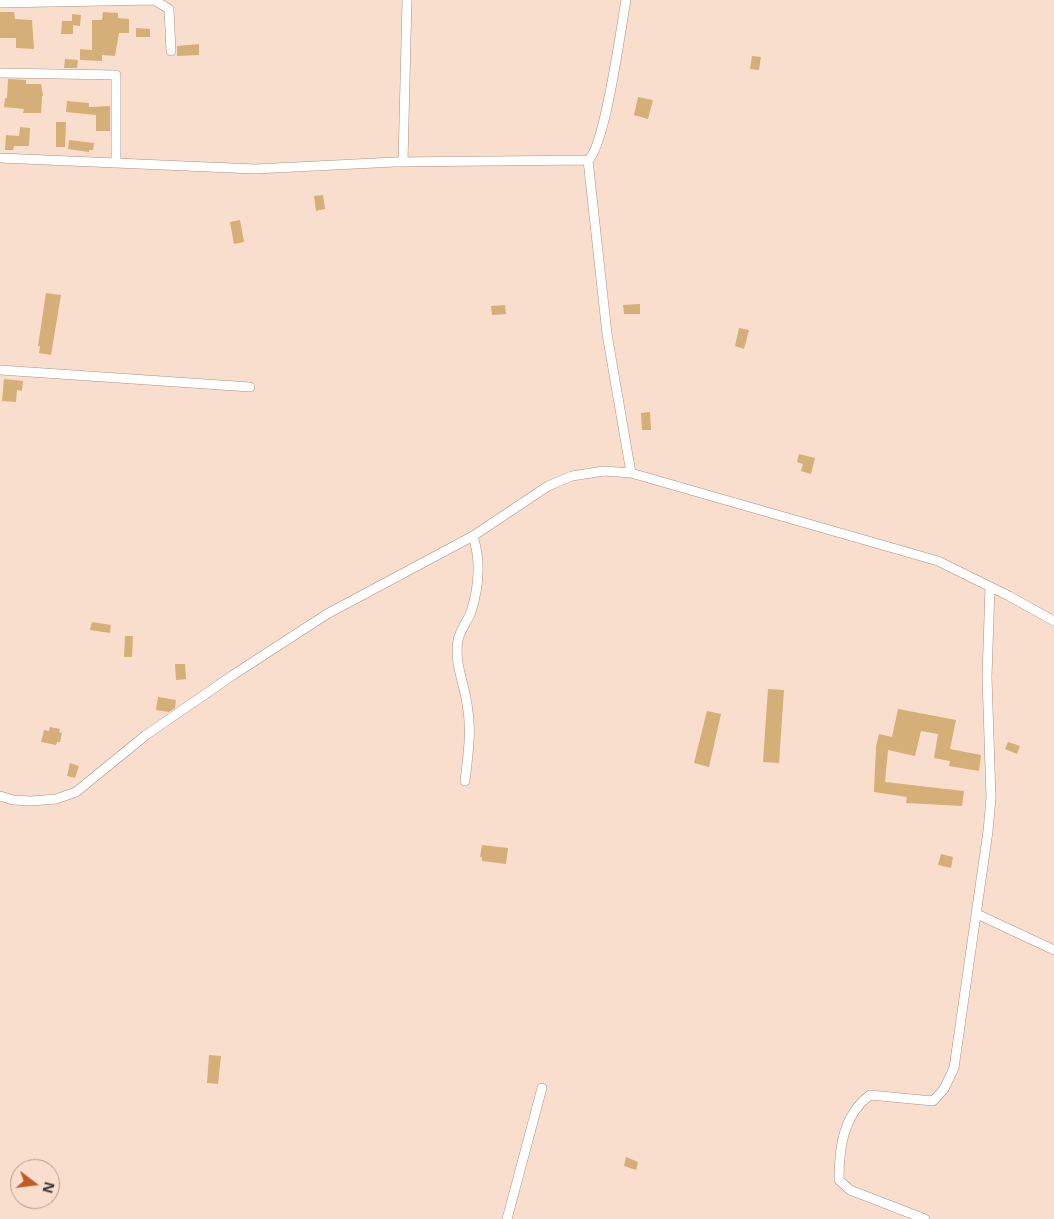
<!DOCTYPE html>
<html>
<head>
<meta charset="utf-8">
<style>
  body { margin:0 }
  #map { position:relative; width:1054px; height:1219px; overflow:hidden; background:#fadecd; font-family:"Open Sans",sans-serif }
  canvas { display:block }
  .north { position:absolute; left:10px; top:1159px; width:50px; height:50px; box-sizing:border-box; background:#fadecd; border:1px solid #af9a8d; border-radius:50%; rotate:105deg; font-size:14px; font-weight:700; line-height:20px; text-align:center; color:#3f342e }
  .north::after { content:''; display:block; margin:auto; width:18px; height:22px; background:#bf5c24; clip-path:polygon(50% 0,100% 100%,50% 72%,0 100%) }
</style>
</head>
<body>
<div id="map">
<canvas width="1054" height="1219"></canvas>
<div class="north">N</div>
</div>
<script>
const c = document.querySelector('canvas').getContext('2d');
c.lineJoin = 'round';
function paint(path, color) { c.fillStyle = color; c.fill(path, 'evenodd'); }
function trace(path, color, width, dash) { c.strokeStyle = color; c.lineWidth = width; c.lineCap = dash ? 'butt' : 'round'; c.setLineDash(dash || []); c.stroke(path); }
paint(new Path2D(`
  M0 12H14L15 19 32 20 34 49 16 48V38H0Z
  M103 12 118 13V18L129 19V33H119L115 56 102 55V61L80 60V49L92 50V20H102Z
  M72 14 81 15 80 26 73 25V34H61L62 21H72Z
  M136 28 150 29V37H136Z
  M199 44V55L177 56V46Z
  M752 56 761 57 759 70 750 69Z
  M65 59 78 60 77 68H64Z
  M8 79 26 80V84H41L43 96H42L41 113H23L24 109 4 107 5 98H7Z
  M638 97 653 100 648 119 634 115Z
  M67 101 89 103V107L110 106V131H96V115L66 112Z
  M56 122H66L65 147H56Z
  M20 127 30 128 29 146H14L13 150H5L6 135 19 136Z
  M69 140 94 143 93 150H89V152L68 149Z
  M323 195 325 209 316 211 314 196Z
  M240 220 244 242 234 244 230 222Z
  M46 293 61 295 51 355 39 353 40 346H38Z
  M640 304V314H624L623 305Z
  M505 305 506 314 492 315 491 306Z
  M739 328 749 330 744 349 735 346Z
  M4 379 23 381 22 391 17 390 16 402 2 401Z
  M650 412 651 430H642L641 413Z
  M799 454 815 458 811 474 801 471 803 464 797 462Z
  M92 622 111 625 110 633 90 630Z
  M125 636H133L132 657H124Z
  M175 664H185L186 679 176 680Z
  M768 689 784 690 779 763 763 762Z
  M158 697 176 700 175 708 169 712 156 710Z
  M898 709 956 720 950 749 981 755 979 771 949 766 950 761 934 758 938 734 921 731 915 756 888 750 885 782 964 791 962 806 906 803 907 797 874 792 876 747 879 734 892 737Z
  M707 711 721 714 709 767 694 763Z
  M50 727 60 729 59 732 62 733 60 742H57L56 745 41 742 44 730 49 731Z
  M1008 742 1020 746 1017 754 1005 749Z
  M70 763 79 766 75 778 67 776Z
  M482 845 508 848 506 864 482 861V857H480Z
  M941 854 953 857 951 868 938 865Z
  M209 1055 221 1056 218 1084 207 1083Z
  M626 1157 638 1162 636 1170 624 1166Z`), '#d4af77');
const street = new Path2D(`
  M626 0C621 27 605 148 588 160L607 334 631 473
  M0 3 154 0 169 9 171 51
  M0 73 116 75V163
  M0 158 255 169 395 162 588 160
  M403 162 407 0
  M0 370 250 387
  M465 781C468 755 472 730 467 704 464 683 454 662 458 640 460 630 467 622 471 612 479 587 481 561 473 536
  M0 796 13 800 31 801 56 799 76 792 146 735 233 675 327 614 473 536 548 486 572 476 604 471 631 473 938 561 1009 596 1054 621
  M977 914 1054 950
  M507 1219 542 1088
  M925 1219 850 1190 839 1180C839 1148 843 1115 870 1095L933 1101 944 1089 954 1068 988 831 991 798 987 677 990 587`);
trace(street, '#ab9182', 10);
trace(street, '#fff', 9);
</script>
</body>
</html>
